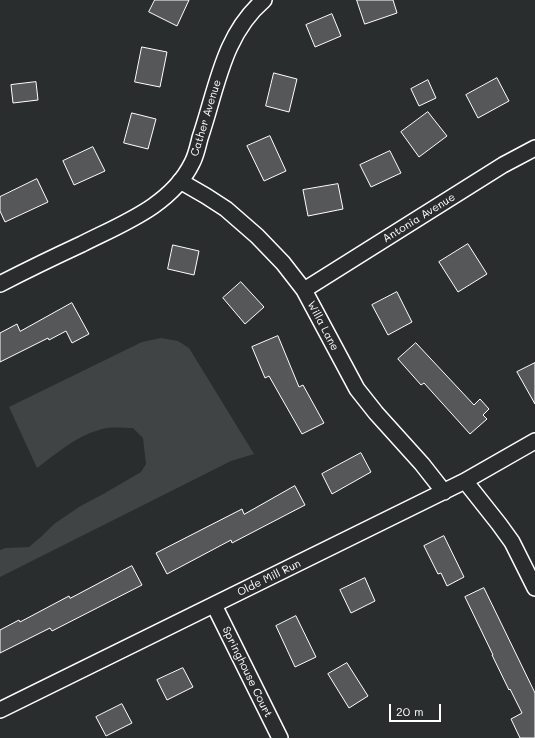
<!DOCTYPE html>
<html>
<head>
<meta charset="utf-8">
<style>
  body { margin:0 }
  #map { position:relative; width:535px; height:738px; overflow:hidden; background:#2a2d2e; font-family:Mali,sans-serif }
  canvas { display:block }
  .scale { position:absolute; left:389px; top:704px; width:52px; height:18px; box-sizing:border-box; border:2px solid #fff; border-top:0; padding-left:5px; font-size:12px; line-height:14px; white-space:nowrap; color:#fff; -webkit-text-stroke:3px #2a2d2e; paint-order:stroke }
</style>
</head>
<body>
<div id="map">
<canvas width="535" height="738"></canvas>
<div class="scale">20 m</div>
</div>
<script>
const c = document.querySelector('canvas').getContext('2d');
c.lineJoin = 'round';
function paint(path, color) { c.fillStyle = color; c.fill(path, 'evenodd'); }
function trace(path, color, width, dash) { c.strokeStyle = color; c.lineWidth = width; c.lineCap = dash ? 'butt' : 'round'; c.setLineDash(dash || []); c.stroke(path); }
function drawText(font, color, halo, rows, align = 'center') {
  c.font = font + ' Mali,sans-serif'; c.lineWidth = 3; c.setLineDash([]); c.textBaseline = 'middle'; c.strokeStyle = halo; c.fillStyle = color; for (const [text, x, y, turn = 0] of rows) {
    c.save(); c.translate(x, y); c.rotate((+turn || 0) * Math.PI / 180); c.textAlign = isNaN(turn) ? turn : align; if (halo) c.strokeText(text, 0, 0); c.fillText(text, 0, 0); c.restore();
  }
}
paint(new Path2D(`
  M161 338 178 341 189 348 254 454 231 461 0 577V550L6 548 29 547 42 536 54 524 79 507 105 493 141 472 146 464 143 438 133 428C122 428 109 426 99 430 76 436 56 454 37 468L9 407 142 342Z`), '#414445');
const building = new Path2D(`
  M155 0H189L177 26 149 12Z
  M357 0H393L397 13 365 24Z
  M332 14 341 36 315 47 306 25Z
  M142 47 167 52 160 87 135 82Z
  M274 73 297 79 289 112 266 106Z
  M497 78 509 101 478 118 466 95Z
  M428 80 436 98 419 106 411 89Z
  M36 82 38 100 13 103 11 85Z
  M428 112 447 136 419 157 401 132Z
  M132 113 156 119 148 149 124 143Z
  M270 136 286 171 264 181 247 146Z
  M93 147 105 171 74 185 63 161Z
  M390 151 401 173 371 187 360 165Z
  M37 179 48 202 5 222 0 211V197Z
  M338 184 343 209 308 216 303 190Z
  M468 244 487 274 458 292 439 262Z
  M173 245 199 251 194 275 168 269Z
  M241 282 264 307 245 324 223 298Z
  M397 292 412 322 388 335 372 305Z
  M72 303 89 334 72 343 66 331 49 340 48 338 0 362V333L17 324 20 331Z
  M278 336 299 387 303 385 324 423 302 434 269 376 265 378 252 347Z
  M416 343 474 405 480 399 489 409 483 415 487 419 470 434 424 383 421 385 398 359Z
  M535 363V404L517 372Z
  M361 453 371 472 332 494 322 474Z
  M295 486 305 505 232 543 231 540 167 574 156 553 242 509 244 514Z
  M444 536 464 577 447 586 441 573 438 574 424 546Z
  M132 566 142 585 52 631 50 628 0 653V630L19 620 20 622 69 596 70 598Z
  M365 578 375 601 351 613 340 590Z
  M484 588 535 693V738H520L511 719 522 713 510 689 509 690 492 655H493L465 597Z
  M296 616 316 657 295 667 276 626Z
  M347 663 368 696 349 708 328 674Z
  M183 668 193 687 167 700 157 680Z
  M122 704 132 723 106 736 96 717Z`);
paint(building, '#555758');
trace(building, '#fff', 1);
const minor = new Path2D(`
  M180 181 206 196 226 209 257 236 283 263 304 290 357 389 376 413 422 464 444 492
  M0 284C27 270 54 257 82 244 121 224 171 206 192 163 196 156 198 146 200 138 217 88 223 35 264 0
  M304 290 503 165 535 148
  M465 481 499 524 512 542 535 588
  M214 605 280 738
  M0 710 465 481 535 441`);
trace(minor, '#fff', 18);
trace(minor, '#2a2d2e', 15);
drawText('11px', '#fff', '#2a2d2e', [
  ["Cather Avenue",206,118,-73],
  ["Antonia Avenue",419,218,-32],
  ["Willa Lane",323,326,62],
  ["Olde Mill Run",269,578,-26],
  ["Springhouse Court",247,672,64]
]);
</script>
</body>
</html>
